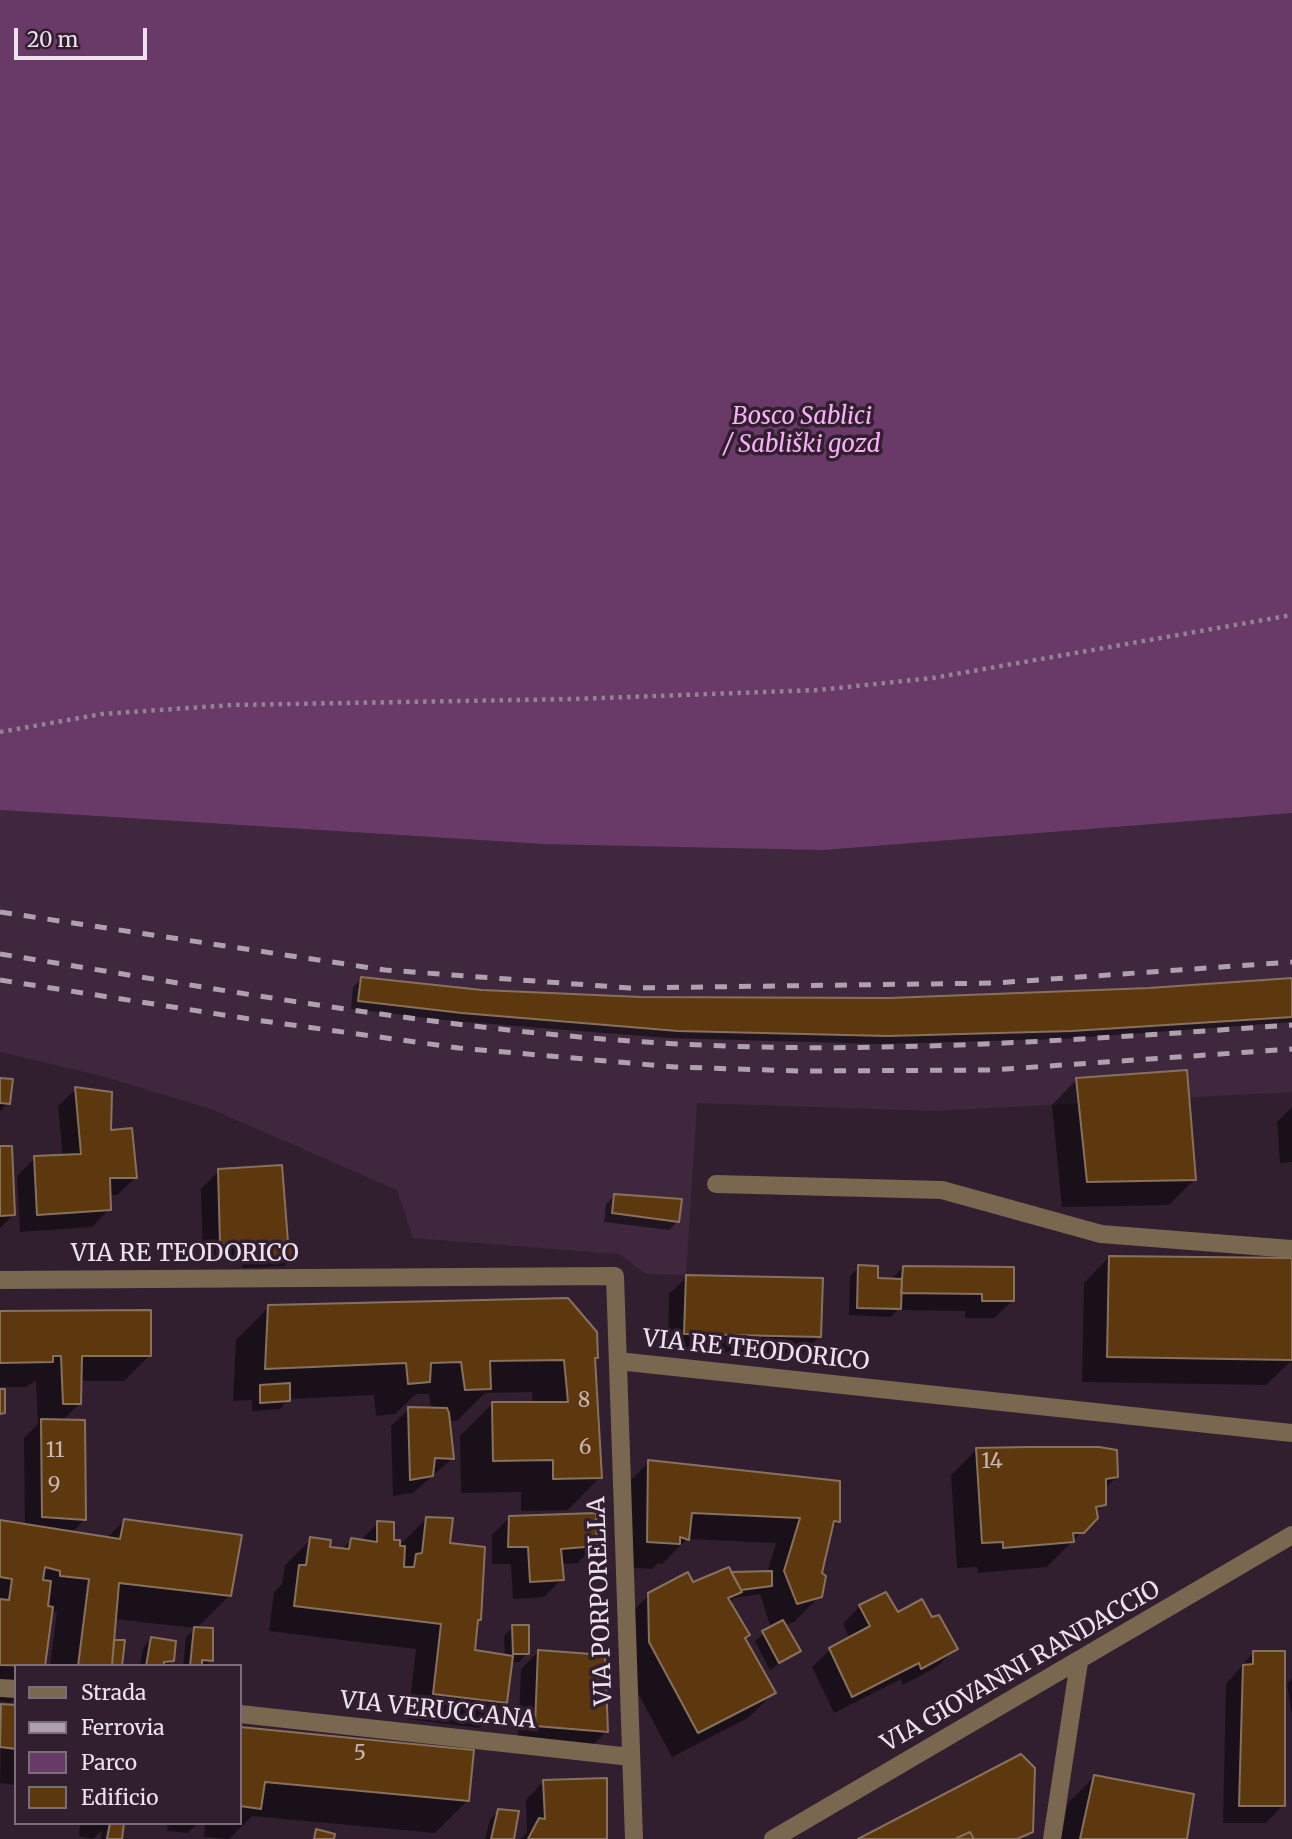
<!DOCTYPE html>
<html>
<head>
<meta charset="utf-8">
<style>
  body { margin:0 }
  #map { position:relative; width:1292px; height:1839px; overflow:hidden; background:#311f30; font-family:Merriweather,serif }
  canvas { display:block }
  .legend { position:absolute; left:14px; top:1664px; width:228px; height:161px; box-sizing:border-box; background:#311f30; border:2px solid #7c6d7c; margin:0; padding:9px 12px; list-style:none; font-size:21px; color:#ede1ed }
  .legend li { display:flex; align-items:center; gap:14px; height:35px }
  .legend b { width:35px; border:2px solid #7c6d7c }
  .scale { position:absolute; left:14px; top:28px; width:133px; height:32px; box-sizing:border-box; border:4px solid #ede1ed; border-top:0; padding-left:9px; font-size:21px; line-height:24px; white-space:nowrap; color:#ede1ed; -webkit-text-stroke:5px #311f30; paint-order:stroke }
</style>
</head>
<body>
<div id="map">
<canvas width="1292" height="1839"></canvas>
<ul class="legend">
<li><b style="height:9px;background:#79674f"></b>Strada</li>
<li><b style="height:9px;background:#aea0ad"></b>Ferrovia</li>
<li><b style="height:19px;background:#693a68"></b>Parco</li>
<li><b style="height:19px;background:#5d380e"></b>Edificio</li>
</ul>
<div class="scale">20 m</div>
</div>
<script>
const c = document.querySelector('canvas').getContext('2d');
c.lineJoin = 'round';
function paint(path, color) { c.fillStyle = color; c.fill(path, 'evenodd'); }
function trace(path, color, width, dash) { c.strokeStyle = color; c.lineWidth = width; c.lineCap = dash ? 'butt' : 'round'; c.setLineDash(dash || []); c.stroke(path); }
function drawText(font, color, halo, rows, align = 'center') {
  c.font = font + ' Merriweather,serif'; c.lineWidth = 7; c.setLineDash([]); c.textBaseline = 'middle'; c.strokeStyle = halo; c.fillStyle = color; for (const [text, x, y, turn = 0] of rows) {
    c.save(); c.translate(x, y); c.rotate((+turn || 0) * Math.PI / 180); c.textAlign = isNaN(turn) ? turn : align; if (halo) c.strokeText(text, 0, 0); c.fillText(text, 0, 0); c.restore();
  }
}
paint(new Path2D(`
  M0 810 543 844 1292 813V1092L934 1111 697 1103 686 1275 646 1274 619 1254 413 1238 397 1190 211 1109 102 1076 0 1052Z`), '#3f283e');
paint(new Path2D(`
  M0 0H1292V813L823 850 543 844 0 810Z`), '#693a68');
paint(new Path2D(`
  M361 979 481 991 641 999 889 1000 1149 990 1292 979V1022L1063 1039 878 1044 668 1038 453 1021 351 1009 353 987Z
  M0 1079 8 1103 0 1111Z
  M1077 1079 1194 1180 1169 1205 1062 1207 1052 1105Z
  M76 1089 109 1132 135 1178 117 1195H109V1209L92 1227 20 1232 17 1176 35 1158 63 1157 58 1106Z
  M1292 1107V1162L1280 1163 1277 1122Z
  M0 1148 14 1214 0 1228Z
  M219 1171 286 1244 293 1258 284 1266 242 1268 243 1260 203 1261 201 1189Z
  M615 1195 678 1221 669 1230 604 1222 606 1204Z
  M1109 1257 1292 1260V1360L1266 1385 1082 1382 1084 1283Z
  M859 1267 876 1280H891L903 1267 1012 1301 994 1318H965V1311L897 1310 891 1317 849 1315 850 1276Z
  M687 1277 820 1336 802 1354 668 1351 669 1294Z
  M269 1307 596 1358 593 1361 600 1477 568 1510 521 1511V1492L461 1493 460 1436 493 1403H533L532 1392 485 1393 457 1421H447L453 1458 413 1493 393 1496 391 1426 409 1409H431L429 1394H416L395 1414 376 1416 374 1395 288 1399 280 1409 252 1411V1400L233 1401 236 1340Z
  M0 1312 150 1355 124 1381H80L79 1404 62 1421 85 1519 71 1533 106 1539 124 1521 230 1595 196 1629 211 1661 206 1666H183L186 1637 195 1628 114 1619 112 1644 121 1666H50L57 1612 50 1611 43 1666H16V1697L10 1703 0 1701V1521L25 1526 24 1438 38 1424 36 1381 25 1387H0Z
  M977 1449 1116 1477 1105 1489V1504L1095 1513 1096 1517 1047 1567 978 1573 977 1567 957 1568 951 1475Z
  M649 1462 838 1482V1522L831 1530 820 1573V1596L794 1622 784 1625 798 1650 770 1670 755 1641 771 1628 760 1594 734 1598 729 1603 744 1639 774 1693 748 1718 672 1757 623 1665V1621L649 1595 731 1573H767L776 1543 687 1539 662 1564 658 1563 652 1569 622 1567 623 1488Z
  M510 1517 595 1545 578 1563 561 1564 562 1579 544 1597 513 1599 511 1564H492V1535Z
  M426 1519 448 1544 480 1619 476 1623 473 1651 505 1656 504 1636 513 1627 527 1653 519 1662H510L505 1702 479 1728 408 1719 416 1649 269 1631 274 1592 282 1584 285 1565 311 1539 329 1548 341 1550 352 1539 360 1541 378 1523 398 1547Z
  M860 1606 931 1619 955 1649 938 1666 903 1685 901 1679 834 1713 812 1667 830 1650 850 1639 843 1624Z
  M151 1639 172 1661 167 1666H140L143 1648Z
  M538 1652 607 1731 589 1749 518 1743 521 1669Z
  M1254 1652 1283 1805 1266 1823H1223L1226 1684Z
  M1292 1678V1716L1287 1684Z
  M2 1706 16 1707V1785L0 1783Z
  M240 1729 473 1751 467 1801 435 1833 252 1816 229 1839 204 1837 205 1823H240Z
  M1094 1777 1185 1839H1061L1068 1803Z
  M543 1782 605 1839H521L527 1832 526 1800Z
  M499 1811 512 1839H485L490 1819Z
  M80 1823H109L105 1839H101L102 1830 93 1839 79 1836Z
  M168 1823H198L188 1833 167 1831Z`), '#0007');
const building = new Path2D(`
  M361 977 482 990 641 997 889 998 1149 988 1292 978V1017L1072 1031 888 1036 678 1031 462 1013 358 1001Z
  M1187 1070 1196 1180 1087 1182 1076 1078Z
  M0 1078 13 1079 10 1104 0 1103Z
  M75 1087 112 1092 111 1130 132 1128 137 1178H110L111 1210 37 1215 34 1156 81 1154Z
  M0 1146H12L15 1215 0 1216Z
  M282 1165 288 1242 220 1244 218 1169Z
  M614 1194 682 1199 679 1222 612 1213Z
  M288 1242 294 1245 295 1259 250 1261 252 1243Z
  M1109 1256 1292 1258V1360L1107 1357Z
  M858 1265 878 1266V1278L902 1279 901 1309 857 1308Z
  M903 1266 1014 1267V1301H982V1294L901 1293Z
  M686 1275 823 1278 821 1337 684 1334Z
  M568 1298 597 1332 598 1358H595L602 1478 553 1479V1460L493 1461 492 1402H568L564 1360 490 1361 491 1389 465 1390 461 1362 431 1363 430 1382 408 1384 406 1363 265 1369 268 1305Z
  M151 1310V1356H82L81 1404H63L61 1356H53V1362L0 1363V1311Z
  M290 1383V1401L260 1403V1385Z
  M0 1389H5V1413L0 1414Z
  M408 1407 447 1408 449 1413 454 1459 435 1458 433 1476 410 1480Z
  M41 1419 85 1420 86 1520 42 1517Z
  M1027 1447H1099L1117 1450 1118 1477 1106 1479V1505L1096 1507 1098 1518 1084 1533H1073L1074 1542 1003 1548V1542L982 1543 976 1448Z
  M648 1460 840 1481V1522L834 1521 822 1573 826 1576 822 1597 797 1604 784 1571 800 1518 692 1513 689 1540 680 1537V1544L647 1542Z
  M596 1513 597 1546 561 1549 564 1580 530 1582 528 1547H508L509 1516Z
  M426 1517 453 1518 450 1543 485 1547 481 1620H478L475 1650 513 1656 507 1703 433 1694 441 1624 294 1606 299 1565H306L310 1537 331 1540 330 1547 349 1549 351 1538 377 1542V1521L394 1522V1540H400V1546H405L404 1567H414L416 1554 422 1553Z
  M124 1519 242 1535 231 1596 119 1583 112 1666H78L89 1579 60 1576V1571L45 1567 43 1580 51 1581 48 1606 53 1607 45 1666 0 1665V1599L9 1600 12 1579 0 1577V1520L120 1539Z
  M729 1567 742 1592 728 1598 750 1635 745 1638 776 1693 698 1733 649 1642 648 1593 688 1572 693 1582Z
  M772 1571V1586L741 1590 731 1572Z
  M886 1592 898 1612 922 1599 932 1617 939 1615 958 1649 921 1669 919 1663 852 1697 829 1648 870 1626 859 1605Z
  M783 1620 801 1651 779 1663 762 1631Z
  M512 1625H529V1654H513Z
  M194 1627 213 1628V1661L202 1660V1666H190Z
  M151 1637 176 1641 174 1661 164 1662V1666H146Z
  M114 1640H125L122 1666H112Z
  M538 1650 605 1655 608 1732 535 1726Z
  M1253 1651H1285V1806H1239L1243 1665 1253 1664Z
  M1 1704 16 1705V1749L0 1747Z
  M240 1727 474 1750 469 1801 265 1782 261 1809 240 1806Z
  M1021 1754 1035 1768 1033 1832 1017 1839H974L970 1832 955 1839H858Z
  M1094 1775 1194 1794 1187 1839H1080Z
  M607 1778V1839H528L539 1818 545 1819 543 1780Z
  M498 1809 519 1811 514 1839H491Z
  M110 1823H124L122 1839H107Z
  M316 1829 335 1834 334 1839H314Z
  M970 1832 974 1839H955Z`);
paint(building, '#5d380e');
trace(building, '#87715d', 2);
trace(new Path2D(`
  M0 732 102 714 232 705 573 699 818 690 933 678 1292 615`), '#938493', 4.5, [3.5, 5]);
trace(new Path2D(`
  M716 1184 942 1190 1101 1234 1292 1249`), '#79674f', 18);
trace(new Path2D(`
  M0 1280 615 1276 634 1839
  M618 1361 1292 1433
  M0 1688 16 1689
  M240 1714 631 1757
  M773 1839 1292 1535
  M1052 1839 1079 1662`), '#79674f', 18);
trace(new Path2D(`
  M0 912 385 970 630 988 995 983 1292 962
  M0 954C225 990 451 1032 679 1044 883 1055 1089 1039 1292 1025
  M0 980 256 1020 459 1048 675 1067 800 1071 992 1070 1292 1049`), '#aea0ad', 5, [12, 12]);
drawText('21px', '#c9b7b5', null, [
  ["8",584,1401],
  ["6",585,1448],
  ["11",55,1451],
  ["14",992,1462],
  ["9",54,1486],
  ["5",360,1754]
]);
drawText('italic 24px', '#f9b0f7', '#311f30', [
  ["Bosco Sablici",802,417],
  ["/ Sabliški gozd",802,445]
]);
drawText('24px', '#ede1ed', '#311f30', [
  ["VIA RE TEODORICO",185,1254],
  ["VIA RE TEODORICO",756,1351,6],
  ["VIA PORPORELLA",601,1601,-92],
  ["VIA GIOVANNI RANDACCIO",1021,1667,-30],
  ["VIA VERUCCANA",438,1711,6]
]);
</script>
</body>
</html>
